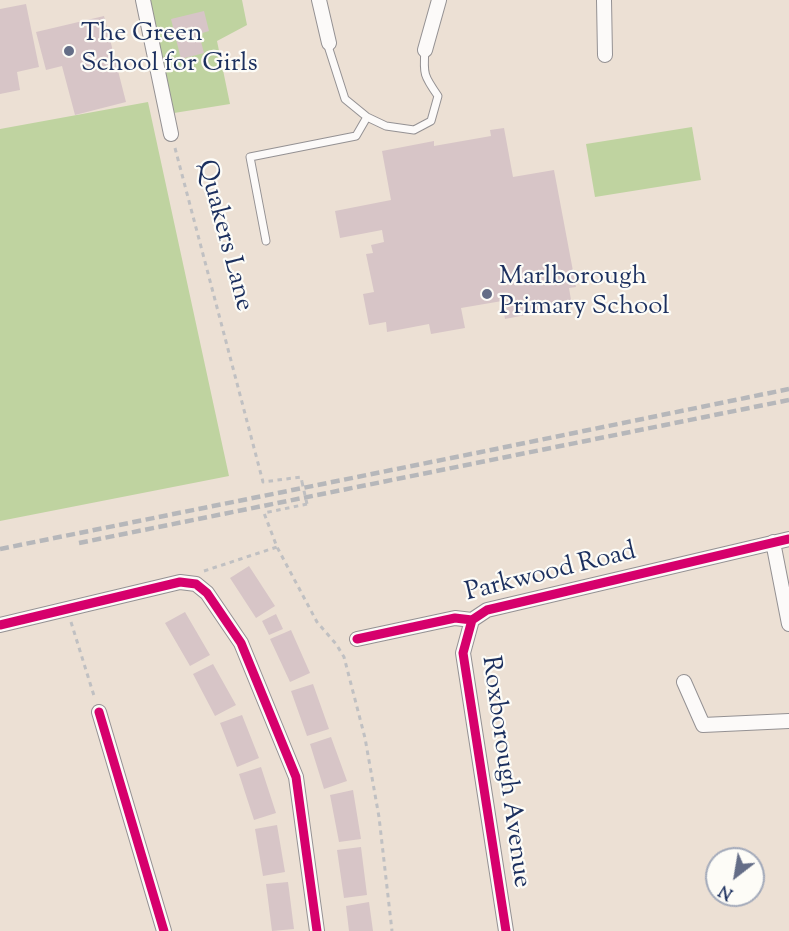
<!DOCTYPE html>
<html>
<head>
<meta charset="utf-8">
<style>
  body { margin:0 }
  #map { position:relative; width:789px; height:931px; overflow:hidden; background:#ece0d4; font-family:"Sorts Mill Goudy",serif }
  canvas { display:block }
  .north { position:absolute; left:705px; top:847px; width:60px; height:60px; box-sizing:border-box; background:#fdfcf7; border:2px solid #a3aaba; border-radius:50%; rotate:211deg; font-size:16px; font-weight:700; line-height:24px; text-align:center; color:#1b2f5e }
  .north::after { content:''; display:block; margin:auto; width:21px; height:27px; background:#646d87; clip-path:polygon(50% 0,100% 100%,50% 72%,0 100%) }
</style>
</head>
<body>
<div id="map">
<canvas width="789" height="931"></canvas>
<div class="north">N</div>
</div>
<script>
const c = document.querySelector('canvas').getContext('2d');
c.lineJoin = 'round';
function paint(path, color) { c.fillStyle = color; c.fill(path, 'evenodd'); }
function trace(path, color, width, dash) { c.strokeStyle = color; c.lineWidth = width; c.lineCap = dash ? 'butt' : 'round'; c.setLineDash(dash || []); c.stroke(path); }
function drawText(font, color, halo, rows, align = 'center') {
  c.font = font + ' "Sorts Mill Goudy",serif'; c.lineWidth = 4.5; c.setLineDash([]); c.textBaseline = 'middle'; c.strokeStyle = halo; c.fillStyle = color; for (const [text, x, y, turn = 0] of rows) {
    c.save(); c.translate(x, y); c.rotate((+turn || 0) * Math.PI / 180); c.textAlign = isNaN(turn) ? turn : align; if (halo) c.strokeText(text, 0, 0); c.fillText(text, 0, 0); c.restore();
  }
}
paint(new Path2D(`
  M150 0H242L247 25 217 41 230 104 174 113Z
  M148 102 229 476 0 521V129Z
  M692 127 701 180 595 197 586 144Z`), '#bfd3a0');
paint(new Path2D(`
  M26 4 39 67 17 72 20 90 0 94V9Z
  M204 11 209 31 199 34 204 53 181 59 171 19Z
  M104 16 126 102 75 115 62 66 46 70 36 32Z
  M504 128 513 177 554 170 576 287 569 288 572 306 505 319 502 301 461 308 465 328 431 334 429 324 387 332 386 322 369 325 363 294 374 292 366 254 373 253 371 245 384 242 382 230 340 238 335 211 391 200 382 151 434 141V146L491 136 490 130Z
  M249 566 275 606 256 618 230 578Z
  M185 612 210 655 190 666 165 623Z
  M276 614 283 629 269 635 262 621Z
  M291 630 310 673 290 682 270 639Z
  M213 664 236 705 215 716 193 674Z
  M313 684 329 729 307 736 291 691Z
  M242 715 259 758 237 767 220 723Z
  M331 737 347 781 324 789 310 744Z
  M261 767 276 813 254 820 239 774Z
  M353 790 361 839 339 842 330 795Z
  M277 825 285 872 263 876 255 829Z
  M361 847 367 895 344 898 337 850Z
  M288 882 294 929 272 931 266 884Z
  M369 902 373 931H349L346 906Z`), '#d7c5c7');
const service = new Path2D(`
  M329 43V49L345 99 367 117 386 126 414 130 431 121 438 96C424 76 423 74 425 50
  M266 241 250 157 356 136 367 117`);
const minor = new Path2D(`
  M143 0 171 134
  M319 0 329 43
  M604 0 605 55
  M425 50 439 0
  M773 542 789 624
  M472 620 463 653 506 931
  M0 625 180 582 196 584 207 593 241 643 296 777 317 931
  M357 639 455 618 472 620 487 610 789 539
  M684 682 703 725 789 721
  M99 712 164 931`);
trace(service, '#949193', 9);
trace(minor, '#949193', 16);
trace(new Path2D(`
  M175 148 263 482 301 477 302 482
  M307 504 264 513 277 547 317 622 336 644 344 657 365 738 379 817 392 931
  M204 571 277 547
  M71 622 95 699`), '#c0c0c2', 3, [4.5, 4.5]);
trace(service, '#fcfaf9', 7);
trace(minor, '#fcfaf9', 14);
trace(new Path2D(`
  M79 543 789 400
  M0 549 481 452 789 389`), '#b6b7ba', 4.5, [9, 4.5]);
trace(new Path2D(`
  M302 482 307 504`), '#c0c0c2', 3, [4.5, 4.5]);
trace(new Path2D(`
  M472 620 463 653 506 931
  M0 625 180 582 196 584 207 593 241 643 296 777 317 931
  M357 639 455 618 472 620 487 610 789 539
  M99 712 164 931`), '#d6006c', 9);
for (const [x, y, r, color] of [
  [69,51,6,"#646d87"],
  [487,294,6,"#646d87"]
]) { const dot = new Path2D(); dot.arc(x, y, r, 0, 2 * Math.PI); c.fillStyle = color; c.fill(dot); trace(dot, '#fdfcf7', 2); }
drawText('26px', '#1b2f5e', '#fdfcf7', [
  ["The Green",81,36],
  ["School for Girls",81,66],
  ["Marlborough",499,279],
  ["Primary School",499,309]
], 'left');
drawText('26px', '#1b2f5e', '#fdfcf7', [
  ["Quakers Lane",223,236,75],
  ["Parkwood Road",551,574,-14],
  ["Roxborough Avenue",504,772,82]
]);
</script>
</body>
</html>
